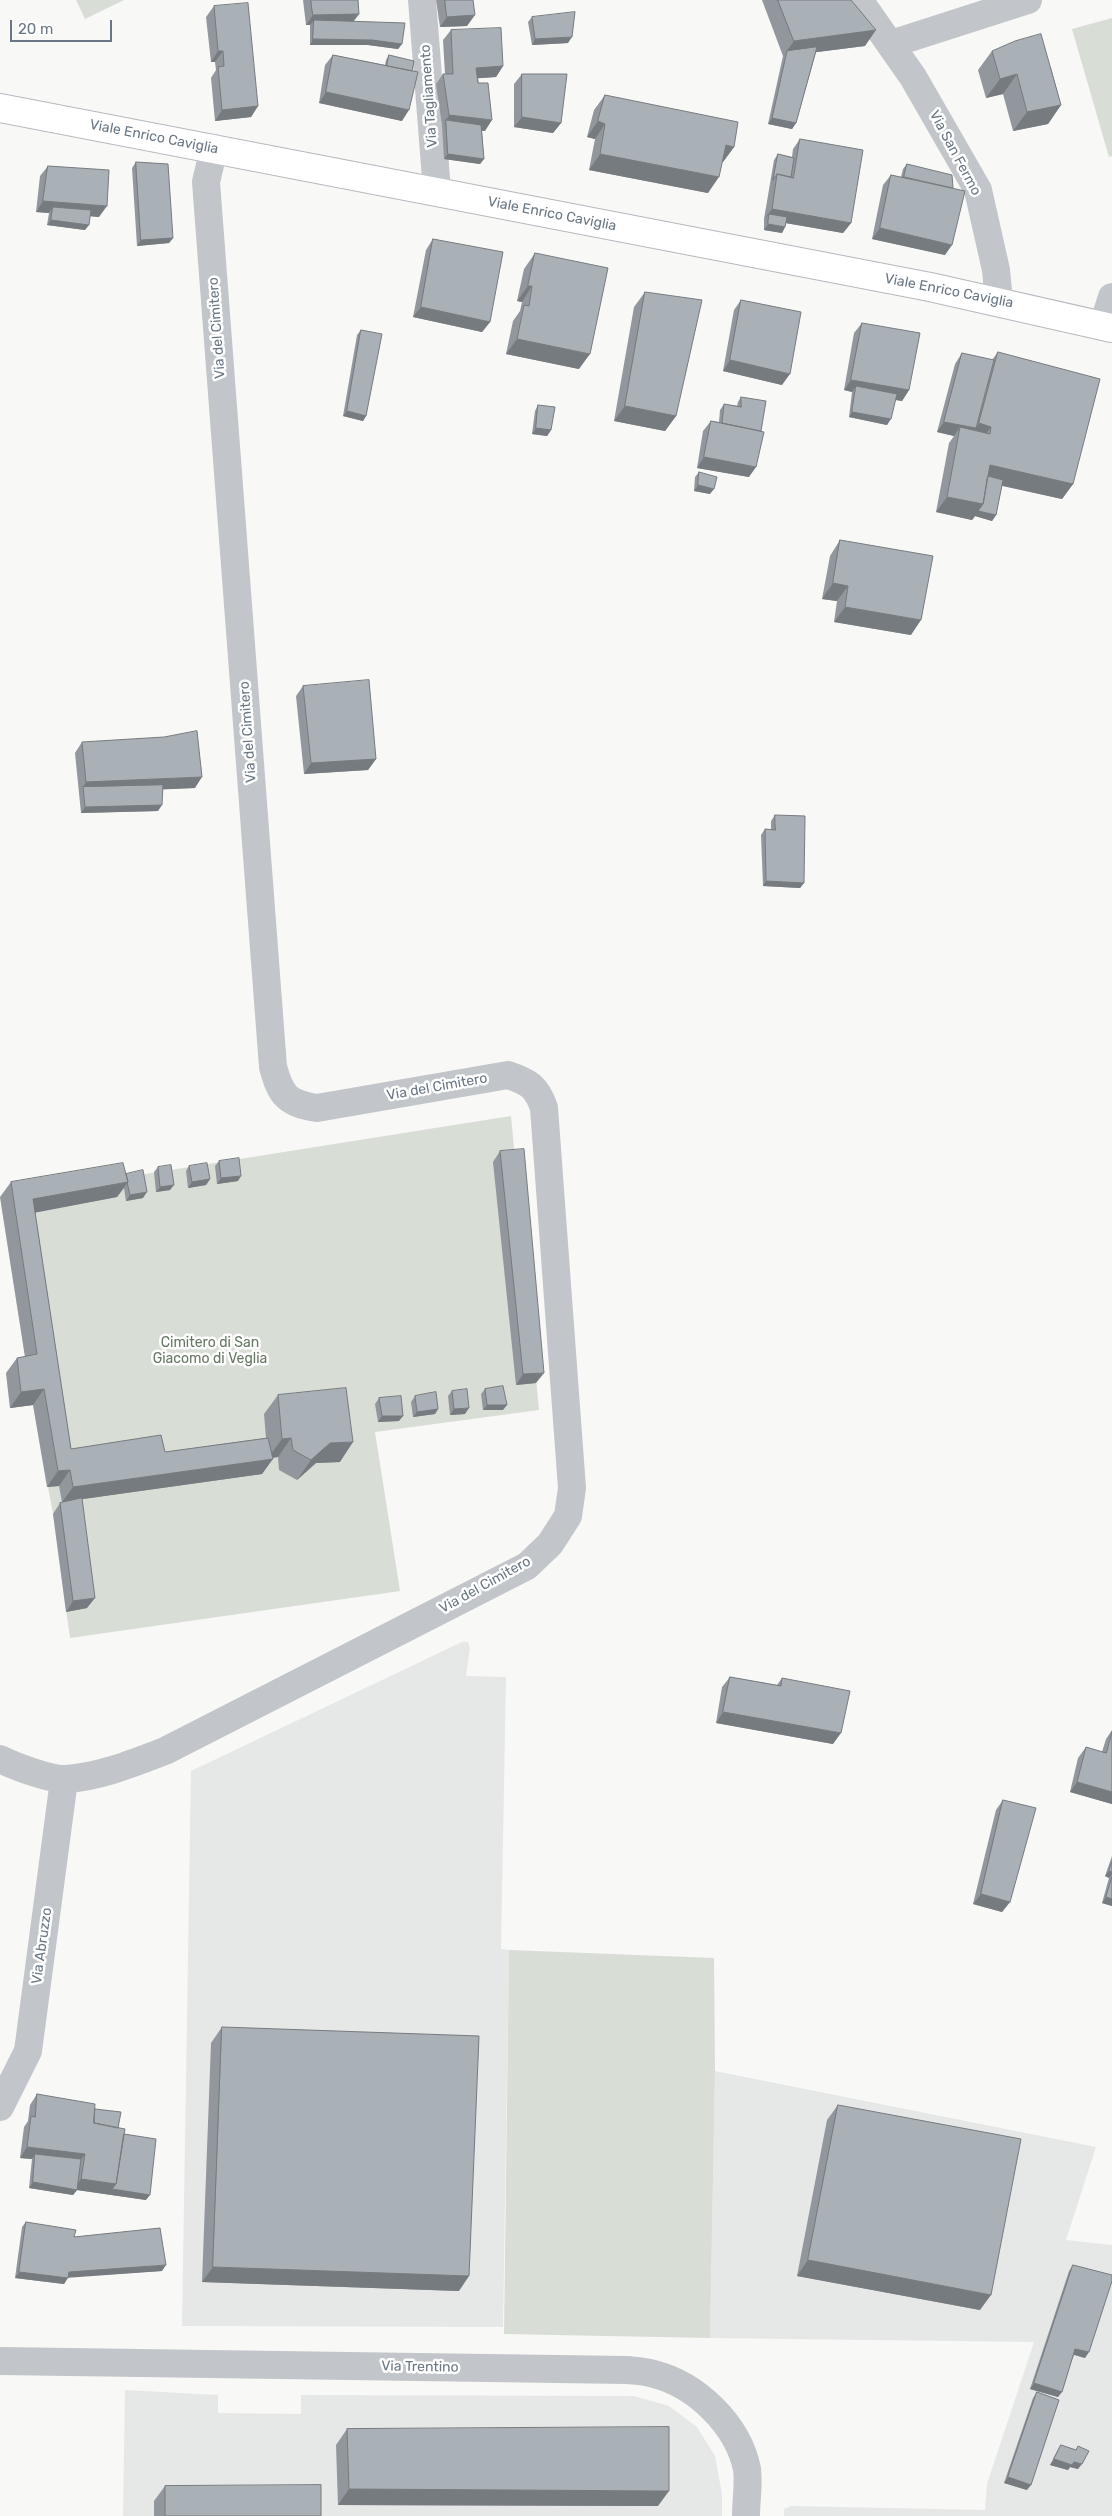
<!DOCTYPE html>
<html>
<head>
<meta charset="utf-8">
<style>
  body { margin:0 }
  #map { position:relative; width:1112px; height:2516px; overflow:hidden; background:#f8f8f6; font-family:Rubik,sans-serif }
  canvas { display:block }
  .scale { position:absolute; left:10px; top:20px; width:102px; height:22px; box-sizing:border-box; border:2px solid #697785; border-top:0; padding-left:6px; font-size:15px; line-height:18px; white-space:nowrap; color:#697785; -webkit-text-stroke:4px #fff; paint-order:stroke }
</style>
</head>
<body>
<div id="map">
<canvas width="1112" height="2516"></canvas>
<div class="scale">20 m</div>
</div>
<script>
const c = document.querySelector('canvas').getContext('2d');
c.lineJoin = 'round';
function paint(path, color) { c.fillStyle = color; c.fill(path, 'evenodd'); }
function trace(path, color, width, dash) { c.strokeStyle = color; c.lineWidth = width; c.lineCap = dash ? 'butt' : 'round'; c.setLineDash(dash || []); c.stroke(path); }
function drawText(font, color, halo, rows, align = 'center') {
  c.font = font + ' Rubik,sans-serif'; c.lineWidth = 5; c.setLineDash([]); c.textBaseline = 'middle'; c.strokeStyle = halo; c.fillStyle = color; for (const [text, x, y, turn = 0] of rows) {
    c.save(); c.translate(x, y); c.rotate((+turn || 0) * Math.PI / 180); c.textAlign = isNaN(turn) ? turn : align; if (halo) c.strokeText(text, 0, 0); c.fillText(text, 0, 0); c.restore();
  }
}
paint(new Path2D(`
  M462 1642H468L470 1648 466 1676 506 1677 501 1949 509 1950 503 2327 182 2326 191 1771Z
  M715 2071 1096 2147 1066 2240 1112 2245V2516H784V2509L791 2506 985 2510 987 2484 1034 2342 710 2338Z
  M125 2390 218 2395V2413L301 2414V2395L634 2396 669 2406 697 2427 715 2456 722 2494V2516H123Z`), '#e6e7e7');
paint(new Path2D(`
  M76 0H124L85 19Z
  M1112 18V156L1109 157 1072 29Z
  M511 1116 539 1410 375 1432 400 1591 70 1638 53 1514 33 1405 10 1408 6 1373 27 1369 0 1197Z
  M509 1950 714 1958 715 2071 710 2338 504 2334Z`), '#d8ddd5');
const primary = new Path2D(`
  M0 108 930 287 1112 328`);
trace(primary, '#b5b9bd', 30);
trace(new Path2D(`
  M422 0 437 191
  M859 0 913 77 978 190 996 270 999 301
  M891 44 1028 0
  M1103 325 1112 297
  M0 1759C14 1766 51 1780 66 1779 100 1777 133 1763 165 1751L527 1566 550 1544 568 1516 572 1488 544 1108C537 1087 529 1082 508 1075L317 1108C287 1103 281 1096 273 1067L206 182 214 148
  M0 2107 28 2051 64 1780
  M0 2361 627 2370C636 2371 645 2371 654 2374 697 2385 738 2425 747 2469 749 2484 746 2501 746 2516`), '#c2c5c9', 28);
trace(primary, '#fff', 28);
paint(new Path2D(`
  M303 0H358L359 14 354 21 402 44 398 49 368 45H310V25H306Z
  M436 0H473L467 26 440 27Z
  M762 0H851L865 46 816 52 796 123 792 129 768 124 783 56Z
  M214 6 258 106 251 117 215 121 211 78 216 70 215 62H211L206 17Z
  M532 17 568 43 532 45 528 22Z
  M451 30 503 66 496 77 478 78 485 131H482L484 159 480 164 444 159 442 125 436 84 443 74H445L443 40Z
  M992 51 1051 68 1061 105 1048 124 1013 131 1003 94 986 98 978 70Z
  M333 55 385 65 386 60 389 55 402 121 319 103 325 65Z
  M522 74 561 123 553 133 514 127V84Z
  M605 95 734 147 723 162H722L708 193 589 170 595 139 587 137 594 110Z
  M800 139 851 223 843 233 786 223 785 227 782 233 764 230V219L774 160 778 154 792 157 793 149Z
  M136 162 173 238 169 243 137 246 132 168Z
  M907 164 945 255 872 239 883 185 891 175 901 177 903 169Z
  M48 166 99 217 90 216 85 230 47 225 49 213 36 212 40 176Z
  M433 239 490 322 482 332 413 317 426 250Z
  M535 253 579 369 506 354 513 321 520 311 522 302 517 301 524 269Z
  M645 292 676 416 665 431 614 421 634 307Z
  M741 300 782 385 723 371 734 310Z
  M862 323 909 390 902 401 895 400 887 425 849 417 852 392 844 390 854 333Z
  M361 330 366 416 363 421 343 416 357 335Z
  M998 352 1073 484 1062 499 1002 486 996 515 992 521 975 516 972 520 936 512 949 443 954 436 937 432 955 364 962 353 992 360Z
  M741 397 749 477 697 468 703 431 711 421 719 422 720 410 724 404 737 406 738 402Z
  M538 405 551 430 547 436 532 434 535 411Z
  M699 472 710 494 694 491 695 477Z
  M840 540 911 635 834 622 837 601 822 599 830 556Z
  M303 686 376 759 368 770 304 774 296 696Z
  M82 742 195 788 163 789 158 811 81 813 75 753Z
  M775 815 804 883 800 888 763 886 761 835 765 829 771 830V821Z
  M500 1151 536 1383 516 1385 493 1162Z
  M219 1161 238 1181 217 1184 215 1166Z
  M189 1166 210 1179 206 1185 188 1188 186 1171Z
  M158 1167 170 1190 156 1192 154 1172Z
  M126 1174 143 1198 126 1201 124 1188 117 1197 35 1212 71 1449 165 1452 266 1438 264 1414 278 1395 340 1462 316 1463 297 1480 279 1470 278 1457 272 1458 262 1474 82 1499 87 1608 66 1612 53 1514 60 1503 70 1501 62 1502 59 1486 47 1487 33 1405 10 1408 6 1373 17 1358 25 1357 0 1197 11 1182Z
  M485 1389 503 1410H483L481 1394Z
  M452 1391 465 1414 450 1415 448 1396Z
  M415 1396 438 1409 435 1414 413 1417 411 1402Z
  M379 1398 399 1421 378 1422 375 1404Z
  M730 1677 777 1685 782 1678 833 1744 716 1723 722 1687Z
  M1112 1730V1804L1070 1792 1078 1758 1086 1747 1102 1752 1106 1739Z
  M1003 1800 1010 1902 1002 1912 973 1904 996 1810Z
  M1112 1856V1906L1102 1903 1109 1878 1105 1876Z
  M222 2027 459 2291 202 2282 211 2043Z
  M37 2094 95 2109 118 2128 124 2134 146 2200 77 2190 73 2195 29 2188 32 2159 20 2158 24 2127 28 2121 30 2105Z
  M838 2105 980 2310 797 2276 827 2120Z
  M26 2222 74 2237 162 2271 68 2277 64 2284 15 2278 22 2227Z
  M1073 2265 1085 2358 1074 2355 1058 2397 1030 2389 1069 2271Z
  M1037 2392 1027 2490 1004 2483 1033 2398Z
  M347 2429 658 2506 338 2505 336 2445Z
  M1061 2445 1076 2450 1078 2446V2469L1070 2467 1068 2470 1050 2465 1058 2450Z
  M165 2486 321 2516H154V2501Z`), '#91979d');
paint(new Path2D(`
  M359 14 351 24 314 20 310 25H306L313 15Z
  M475 15 467 26 440 27 447 17Z
  M876 30 865 46 786 56 787 51 783 56 794 41Z
  M572 37 568 43 532 45 535 39Z
  M313 39 372 40 402 44 398 49 368 45H310Z
  M218 51H223L215 62H211Z
  M503 66 496 77 469 79 476 68Z
  M1017 74 1003 94 986 98 1000 79Z
  M326 92 409 110 402 121 319 103Z
  M1061 105 1048 124 1013 131 1027 112Z
  M258 106 251 117 215 121 222 110Z
  M449 115 492 120 485 131 446 126V120Z
  M522 117 561 123 553 133 514 127Z
  M772 118 796 123 792 129 768 124Z
  M598 121 605 124 595 139 587 137Z
  M726 145 734 147 723 162 715 160Z
  M448 154 484 159 480 164 444 159Z
  M600 154 719 177 708 193 589 170Z
  M43 201 107 206 99 217 52 213 53 207 49 213 36 212Z
  M772 209 851 223 843 233 768 220 769 214 764 219Z
  M51 220 89 225 85 230 47 225Z
  M768 224 785 227 782 233 764 230Z
  M880 228 952 245 945 255 872 239Z
  M173 238 169 243 137 246 141 240Z
  M528 286H532L522 302 517 301Z
  M421 307 490 322 482 332 413 317Z
  M517 339 590 354 579 369 506 354Z
  M730 360 790 374 782 385 723 371Z
  M851 380 909 390 902 401 855 392 856 386 852 392 844 390Z
  M625 406 676 416 665 431 614 421Z
  M347 411 366 416 363 421 343 416Z
  M852 412 891 419 887 425 849 417Z
  M944 422 976 428 979 423 991 427 980 442 960 427 954 436 937 432Z
  M536 428 551 430 547 436 532 434Z
  M704 457 756 467 749 477 697 468Z
  M990 465 1073 484 1062 499 982 481Z
  M698 485 714 489 710 494 694 491Z
  M947 497 983 504 996 515 992 521 975 516 972 520 936 512Z
  M833 583 848 586 837 601 822 599Z
  M845 607 921 620 911 635 834 622Z
  M376 759 368 770 304 774 311 763Z
  M202 777 195 788 83 793V787L86 782Z
  M162 805 158 811 81 813 85 807Z
  M766 881 804 883 800 888 763 886Z
  M241 1176 238 1181 217 1184 221 1178Z
  M210 1179 206 1185 188 1188 192 1182Z
  M128 1182 117 1197 23 1215 33 1199Z
  M174 1185 170 1190 156 1192 160 1187Z
  M147 1192 143 1198 126 1201 130 1195Z
  M544 1373 536 1383 516 1385 523 1374Z
  M44 1389 33 1405 10 1408 21 1392Z
  M487 1405H507L503 1410H483Z
  M469 1408 465 1414 450 1415 454 1409Z
  M438 1409 435 1414 413 1417 417 1412Z
  M382 1416H403L399 1421 378 1422Z
  M291 1438 278 1457 268 1458 282 1439Z
  M353 1442 340 1462 316 1463 297 1480 311 1460 330 1443Z
  M273 1459 262 1474 62 1502 73 1487Z
  M70 1470 59 1486 47 1487 58 1471Z
  M95 1598 87 1608 66 1612 73 1601Z
  M723 1712 841 1733 833 1744 716 1723Z
  M1077 1782 1112 1792V1804L1070 1792Z
  M1109 1871 1112 1872V1874L1109 1878 1105 1876Z
  M981 1894 1010 1902 1002 1912 973 1904Z
  M1106 1897 1112 1899V1906L1102 1903Z
  M27 2147 85 2154 77 2165 35 2154 32 2159 20 2158Z
  M81 2179 116 2184 150 2195 146 2200 77 2190 73 2195 29 2188 33 2182 74 2189Z
  M808 2260 991 2295 980 2310 797 2276Z
  M166 2265 162 2271 65 2278 69 2272Z
  M213 2267 469 2276 459 2291 202 2282Z
  M19 2272 68 2278 64 2284 15 2278Z
  M1075 2349 1089 2352 1085 2358 1072 2354Z
  M1034 2383 1062 2392 1058 2397 1030 2389Z
  M1054 2459 1074 2462 1082 2464 1078 2469 1070 2467 1068 2470 1050 2465Z
  M1008 2477 1031 2485 1027 2490 1004 2483Z
  M349 2489 669 2491 658 2506 338 2505Z`), '#767b7f');
const building = new Path2D(`
  M311 0H358L359 14 313 15Z
  M445 0H473L475 15 447 17Z
  M778 0H851L876 30 794 41Z
  M248 3 258 106 222 110 218 67 224 66 223 51H218L214 6Z
  M575 12 572 37 535 39 532 17Z
  M314 20 405 23 402 44 372 40 313 39Z
  M501 28 503 66 476 68 478 83H488L492 120 449 115 443 74H453L451 30Z
  M1041 34 1061 105 1027 112 1017 74 1000 79 992 51 1015 41Z
  M817 47 796 123 772 118 787 51Z
  M333 55 418 72 409 110 326 92Z
  M389 55 414 61 412 71 387 66Z
  M522 74H567L561 123 522 117Z
  M605 95 738 122 734 147 726 145 719 177 600 154 605 124 598 121Z
  M446 120 481 125 484 159 448 154Z
  M800 139 863 150 851 223 772 209 777 174 793 178Z
  M778 154 794 158 791 177 777 174 773 180Z
  M136 162 168 164 173 238 141 240Z
  M907 164 952 175 953 188 904 177Z
  M48 166 109 170 107 206 43 201Z
  M891 175 965 191 952 245 880 228Z
  M53 207 91 210 89 225 51 220Z
  M769 214 787 217 785 227 768 224Z
  M433 239 503 252 490 322 421 307Z
  M535 253 608 268 590 354 517 339 524 305 529 306 532 286H528Z
  M645 292 702 300 676 416 625 406Z
  M741 300 801 312 790 374 730 360Z
  M862 323 920 333 909 390 851 380Z
  M361 330 382 334 366 416 347 411Z
  M998 352 1100 379 1073 484 990 465 983 504 947 497 960 427 990 434 991 427 979 423Z
  M962 353 994 360 976 428 944 422Z
  M856 386 897 394 891 419 852 412Z
  M741 397 766 401 761 431 722 423 724 404 741 407Z
  M538 405 555 407 551 430 536 428Z
  M711 421 764 432 756 467 704 457Z
  M699 472 717 477 714 489 698 485Z
  M988 476 1003 480 996 515 978 511 983 504Z
  M840 540 933 556 921 620 845 607 848 586 833 583Z
  M369 680 376 759 311 763 303 686Z
  M197 731 202 777 86 782 82 742 164 737Z
  M163 785 162 805 85 807 83 787Z
  M775 815 805 816 804 883 766 881 765 829 775 830Z
  M524 1149 544 1373 523 1374 500 1151Z
  M239 1158 241 1176 221 1178 219 1161Z
  M123 1163 128 1182 33 1199 71 1449 161 1435 165 1452 268 1438 273 1459 73 1487 70 1470 58 1471 44 1389 21 1392 17 1358 37 1354 11 1182Z
  M207 1163 210 1179 192 1182 189 1166Z
  M171 1165 174 1185 160 1187 158 1167Z
  M143 1170 147 1192 130 1195 127 1182H128L126 1174Z
  M503 1386 507 1405H487L485 1389Z
  M346 1388 353 1442 330 1443 311 1460 293 1450 291 1438 282 1439 278 1395Z
  M467 1389 469 1408 454 1409 452 1391Z
  M436 1392 438 1409 417 1412 415 1396Z
  M401 1396 403 1416H382L379 1398Z
  M82 1498 95 1598 73 1601 60 1503Z
  M730 1677 781 1686 782 1678 850 1691 841 1733 723 1712Z
  M1112 1732V1792L1077 1782 1086 1747 1106 1753Z
  M1003 1800 1036 1808 1010 1902 981 1894Z
  M1112 1862V1872L1109 1871Z
  M1112 1877V1899L1106 1897Z
  M222 2027 479 2036 469 2276 213 2267Z
  M37 2094 95 2104 94 2123 125 2129 116 2184 81 2179 85 2154 27 2147 31 2116 35 2117Z
  M838 2105 1021 2139 991 2295 808 2260Z
  M95 2109 121 2112 118 2128 94 2123Z
  M124 2134 156 2139 150 2195 112 2189 116 2184Z
  M35 2154 81 2159 77 2190 33 2182Z
  M26 2222 76 2230 74 2237 160 2228 166 2265 69 2272 68 2278 19 2272Z
  M1073 2265 1112 2275V2281L1089 2352 1075 2349 1062 2392 1034 2383Z
  M1037 2392 1059 2400 1031 2485 1008 2477Z
  M669 2427V2491L349 2489 347 2429Z
  M1061 2445 1076 2450 1078 2446 1089 2451 1082 2464 1074 2462 1072 2465 1054 2459Z
  M321 2485V2516H165V2486Z`);
paint(building, '#a9b0b6');
trace(building, '#767b7f', 1);
drawText('14px', '#697785', '#fff', [
  ["Via Tagliamento",429,96,-94],
  ["Viale Enrico Caviglia",154,137,11],
  ["Via San Fermo",955,153,62],
  ["Viale Enrico Caviglia",552,214,11],
  ["Viale Enrico Caviglia",949,291,11],
  ["Via del Cimitero",217,328,-94],
  ["Via del Cimitero",248,732,-94],
  ["Via del Cimitero",437,1087,-10],
  ["Via del Cimitero",485,1585,-29],
  ["Via Abruzzo",42,1946,-82],
  ["Via Trentino",420,2367,1]
]);
drawText('14px', '#667763', '#fff', [
  ["Cimitero di San",210,1343],
  ["Giacomo di Veglia",210,1359]
]);
</script>
</body>
</html>
